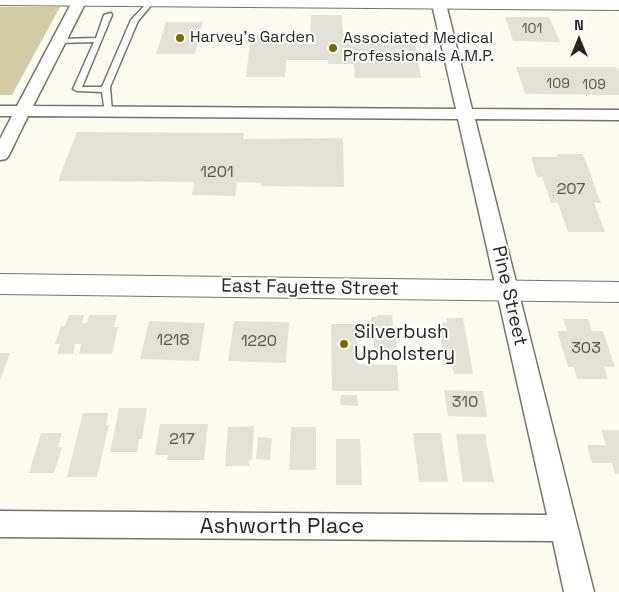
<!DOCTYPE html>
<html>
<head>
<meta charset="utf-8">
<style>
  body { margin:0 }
  #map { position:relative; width:619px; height:592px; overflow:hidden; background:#fdfbf0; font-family:"Space Grotesk",sans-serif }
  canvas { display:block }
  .north { position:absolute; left:554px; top:15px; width:50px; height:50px; -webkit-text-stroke:4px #fff; paint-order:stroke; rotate:0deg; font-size:14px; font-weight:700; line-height:20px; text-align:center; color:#262521 }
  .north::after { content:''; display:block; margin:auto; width:18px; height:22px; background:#262521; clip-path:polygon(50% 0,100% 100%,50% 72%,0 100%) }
</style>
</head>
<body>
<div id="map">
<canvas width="619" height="592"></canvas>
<div class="north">N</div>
</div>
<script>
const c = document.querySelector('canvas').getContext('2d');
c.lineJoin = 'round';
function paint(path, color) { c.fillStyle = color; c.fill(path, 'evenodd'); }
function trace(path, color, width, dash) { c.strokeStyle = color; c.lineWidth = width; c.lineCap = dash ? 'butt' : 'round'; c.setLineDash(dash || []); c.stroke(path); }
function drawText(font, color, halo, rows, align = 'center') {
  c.font = font + ' "Space Grotesk",sans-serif'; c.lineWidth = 4; c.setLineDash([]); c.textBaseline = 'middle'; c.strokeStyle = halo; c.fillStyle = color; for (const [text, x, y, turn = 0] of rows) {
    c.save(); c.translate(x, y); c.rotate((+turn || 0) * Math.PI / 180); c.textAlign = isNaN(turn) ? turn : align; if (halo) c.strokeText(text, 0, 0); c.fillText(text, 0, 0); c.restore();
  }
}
paint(new Path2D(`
  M0 7H60L12 95H0Z`), '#d4cba5');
paint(new Path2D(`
  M311 15H342L343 34H413L421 78H355L354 64H328V60H286L285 77H246L251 36H310Z
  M505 17H549L560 42 513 41Z
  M166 22H203L195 54H156Z
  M516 67H616L619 72V95L525 94Z
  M77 132 244 133 243 139 343 138 344 187 261 186V183L237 182 235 196 192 195 194 182 58 181Z
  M557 154H583L601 203H594L605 232H568L558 203H551L542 177H537L531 157H558Z
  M69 315H84L82 323H87L89 315H117L114 327H118L112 354H79L81 344H75L73 354H57L60 344H55L61 326H65Z
  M377 315H392L393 326H395L397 348H394L395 358 377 357 376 348H374L371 317H377Z
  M446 318H463L473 374H454L452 366H444L438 322 447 323Z
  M563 319H588L592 331H603L615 367H604L608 379H577L574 367H568L557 331H567Z
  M149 321 205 323 199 361 140 359Z
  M234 321 289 322 286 363 228 361Z
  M331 324H356L358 364 397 365 399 391H332Z
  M0 353H10L0 381Z
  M444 390 483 391 487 417 448 416Z
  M341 395H357L358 406 340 405Z
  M119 408H147L142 439H139L137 452H110Z
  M83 413H108L106 425H109L97 477H67Z
  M160 424H208L204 460H167L168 455H155Z
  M254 426 252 460H249V466H225L228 427Z
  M291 427H316V470H289Z
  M601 430H619V474H615L612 463H592L587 445H606Z
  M41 433H62L58 447H62L54 473H29Z
  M413 433H441L448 482H419Z
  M456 434H485L494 482H463Z
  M258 437 272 438 270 460 256 459Z
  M336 439H360L362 485H336Z`), '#e3e0d5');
const lane = new Path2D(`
  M149 1 154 2 138 21 110 87 112 111 111 113H105L102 92 77 91 73 89 94 42 59 43 55 41 59 39 96 38 104 15 111 13 112 15 82 87H102L131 20Z`);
const street = new Path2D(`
  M73 0H87L33 106 456 109 431 0H445L472 109 619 110V120L475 119 594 592H564L553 541 0 537V511L547 515 458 119 28 116 9 155 6 159 0 160V139L12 116H0V106H17Z`);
const secondary = new Path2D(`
  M0 0H619V10L0 5Z
  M0 274 619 282V302L0 294Z`);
trace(lane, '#757369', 3);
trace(street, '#757369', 3);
trace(secondary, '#757369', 2);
paint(lane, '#fff');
paint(street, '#fff');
paint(secondary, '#fff');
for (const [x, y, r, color] of [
  [180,38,5,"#7c6900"],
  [333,48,5,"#7c6900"],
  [344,344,5,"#7c6900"]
]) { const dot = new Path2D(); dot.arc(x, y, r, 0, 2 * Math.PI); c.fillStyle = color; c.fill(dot); trace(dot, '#fff', 2); }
drawText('14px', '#55544e', null, [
  ["101",532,29],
  ["109",558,84],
  ["109",594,85]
]);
drawText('16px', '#262521', '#fff', [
  ["Harvey's Garden",190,38],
  ["Associated Medical",343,39],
  ["Professionals A.M.P.",343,57]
], 'left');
drawText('16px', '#55544e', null, [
  ["1201",217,173],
  ["207",571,190],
  ["1218",173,341],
  ["1220",259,342],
  ["303",586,349],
  ["310",465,403],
  ["217",182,440]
]);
drawText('19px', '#262521', '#fff', [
  ["East Fayette Street",310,288,1],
  ["Pine Street",509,296,77]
]);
drawText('19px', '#262521', '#fff', [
  ["Silverbush",354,333],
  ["Upholstery",354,355]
], 'left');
drawText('22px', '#262521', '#fff', [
  ["Ashworth Place",282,527]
]);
</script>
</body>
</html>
